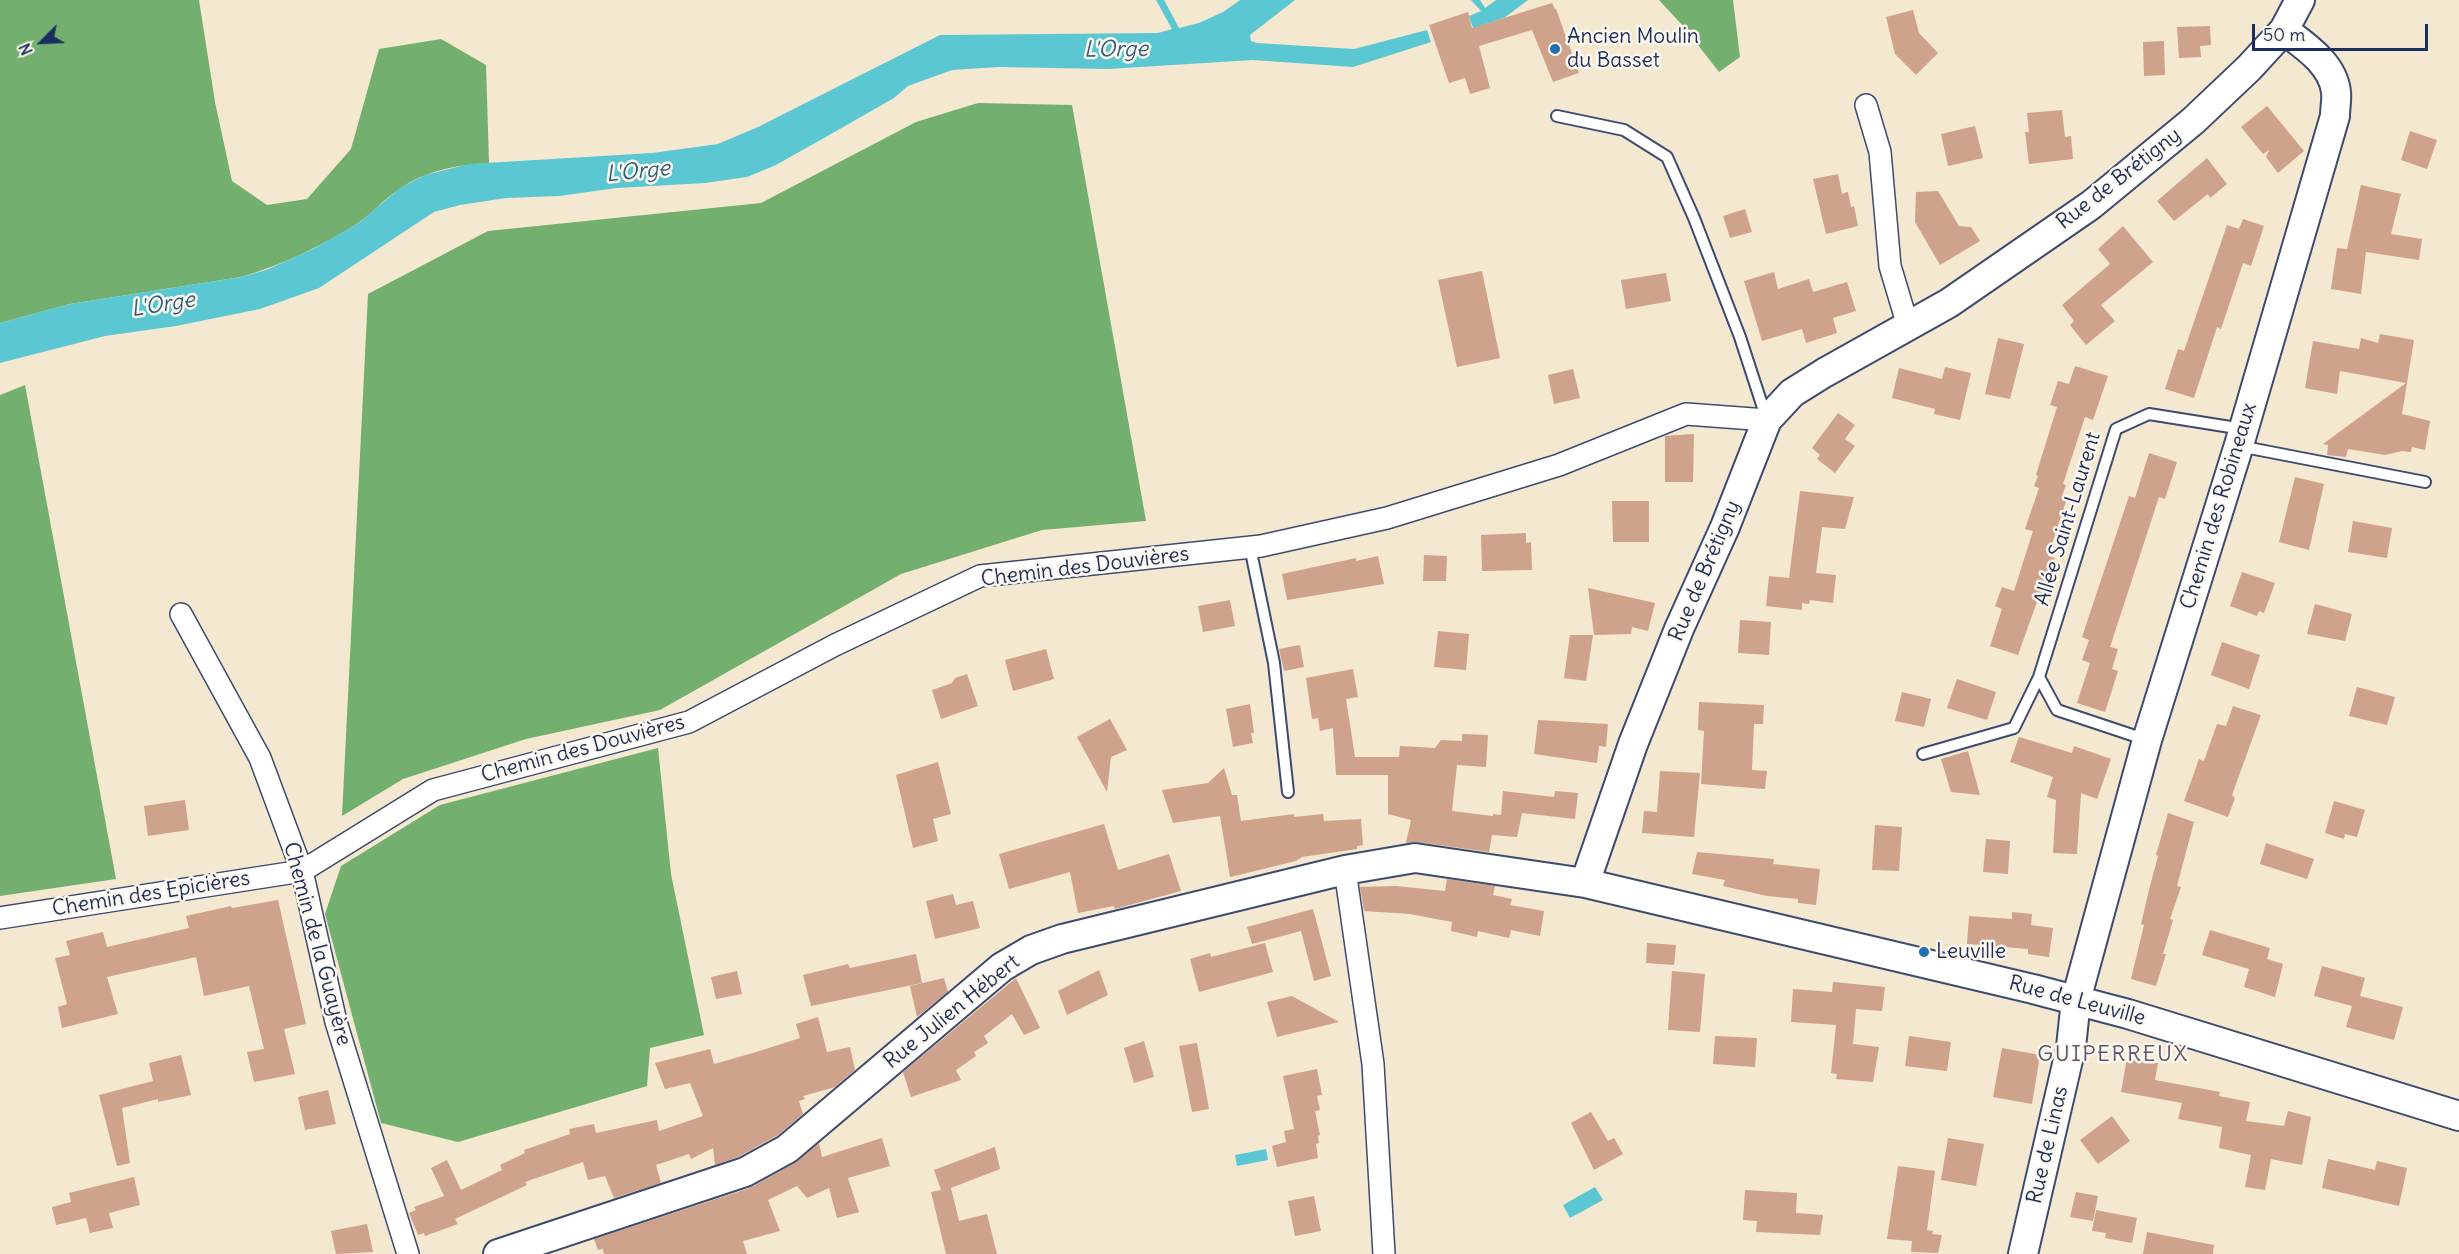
<!DOCTYPE html>
<html>
<head>
<meta charset="utf-8">
<style>
  body { margin:0 }
  #map { position:relative; width:2459px; height:1254px; overflow:hidden; background:#f4e8d0; font-family:Delius,sans-serif }
  canvas { display:block }
  .north { position:absolute; left:12px; top:12px; width:60px; height:60px; -webkit-text-stroke:4px #fbf7ec; paint-order:stroke; rotate:246deg; font-size:16px; font-weight:700; line-height:24px; text-align:center; color:#1b2f5e }
  .north::after { content:''; display:block; margin:auto; width:21px; height:27px; background:#1b2f5e; clip-path:polygon(50% 0,100% 100%,50% 72%,0 100%) }
  .scale { position:absolute; left:2252px; top:24px; width:176px; height:27px; box-sizing:border-box; border:3px solid #1b2f5e; border-top:0; padding-left:8px; font-size:18px; line-height:21px; white-space:nowrap; color:#1b2f5e; -webkit-text-stroke:4px #fbf7ec; paint-order:stroke }
</style>
</head>
<body>
<div id="map">
<canvas width="2459" height="1254"></canvas>
<div class="north">N</div>
<div class="scale">50 m</div>
</div>
<script>
const c = document.querySelector('canvas').getContext('2d');
c.lineJoin = 'round';
function paint(path, color) { c.fillStyle = color; c.fill(path, 'evenodd'); }
function trace(path, color, width, dash) { c.strokeStyle = color; c.lineWidth = width; c.lineCap = dash ? 'butt' : 'round'; c.setLineDash(dash || []); c.stroke(path); }
function drawText(font, color, halo, rows, align = 'center') {
  c.font = font + ' Delius,sans-serif'; c.lineWidth = 5; c.setLineDash([]); c.textBaseline = 'middle'; c.strokeStyle = halo; c.fillStyle = color; for (const [text, x, y, turn = 0] of rows) {
    c.save(); c.translate(x, y); c.rotate((+turn || 0) * Math.PI / 180); c.textAlign = isNaN(turn) ? turn : align; if (halo) c.strokeText(text, 0, 0); c.fillText(text, 0, 0); c.restore();
  }
}
paint(new Path2D(`
  M0 0H199L215 102 232 181 267 205 307 199 351 149 379 49 441 39 486 65 489 163C458 165 427 170 401 188 385 198 373 213 358 223 322 246 282 265 241 277L70 304 0 323Z
  M1659 0H1733L1740 57 1719 72 1684 27Z
  M978 103 1072 105 1146 521 1042 530 901 574 660 710 526 739 403 779 342 816 368 294 488 231 761 203 916 122Z
  M25 385 116 879 0 896V395Z
  M658 748 671 874 704 1035 650 1048 647 1086 458 1142 381 1123 325 914 341 866 440 805Z`), '#73af6e');
paint(new Path2D(`
  M1156 0H1164L1179 28 1199 23 1223 12 1240 0H1295L1250 35 1251 41 1257 43 1354 49 1427 30 1431 42 1353 67 1253 60 1108 69 999 67 952 70 908 86 894 98 831 134 776 165 747 177 705 183 617 188 559 196 506 198 460 205 434 212 319 288 260 309 176 326 105 336 0 363V323L70 304 241 277 266 270 315 248 360 222 400 188 425 175 469 164 652 153 718 144 758 127 940 35 1158 33 1172 29Z
  M1471 0H1480L1485 8 1496 0H1528L1504 18 1473 28 1469 16 1481 11Z
  M1266 1149 1268 1160 1237 1166 1235 1155Z
  M1595 1187 1603 1200 1570 1218 1563 1205Z`), '#5bc7d2');
paint(new Path2D(`
  M1552 3 1555 9H1556L1579 73 1553 82 1532 30 1479 46 1490 88 1470 94 1465 78 1449 83 1429 25 1468 12 1472 28Z
  M1913 10 1919 33 1938 53 1916 75 1895 54 1886 17Z
  M2210 26 2211 45 2200 46 2201 57 2179 58 2177 27Z
  M2164 41 2165 75 2144 76 2143 42Z
  M2267 106 2304 151 2278 173 2266 157 2269 150 2263 154 2241 127Z
  M2062 110 2065 137 2071 136 2073 159 2029 164 2025 132H2029L2027 113Z
  M1975 126 1983 158 1948 166 1941 134Z
  M2410 131 2437 140 2427 169 2401 160Z
  M2207 158 2227 184 2210 198 2208 194 2174 221 2157 201Z
  M1838 174 1842 194 1848 192 1851 207 1854 206 1858 226 1826 234 1813 179Z
  M2361 185 2401 194 2391 234 2422 239 2419 260 2366 252 2361 294 2331 289 2337 248 2347 249Z
  M1938 191 1959 226 1971 227 1980 241 1940 265 1915 222 1916 192Z
  M1745 209 1752 232 1730 238 1723 216Z
  M2243 219 2264 226 2251 266 2243 263 2221 329 2217 327 2194 398 2165 389 2178 349 2184 351 2227 225 2239 229Z
  M2123 226 2153 262 2101 305 2115 321 2086 345 2070 325 2074 321 2062 305 2110 264 2098 249Z
  M1482 271 1500 358 1457 367 1438 280Z
  M1774 272 1778 289 1809 279 1813 292 1847 282 1856 311 1833 318 1837 333 1806 343 1802 329 1762 341 1744 281Z
  M1666 273 1671 301 1626 309 1621 280Z
  M2380 334 2414 340 2402 414 2430 421 2425 450 2412 447 2411 452 2402 451 2385 455 2348 449 2346 457 2327 455 2328 445 2323 444 2406 383 2340 371 2337 394 2305 388 2313 341 2359 349 2361 338 2378 343Z
  M1998 338 2024 344 2010 399 1985 394Z
  M2075 366 2108 376 2093 420 2085 417 2063 484 2066 485 2062 496 2067 498 2048 556 2055 558 2042 600 2038 599 2018 655 1990 646 2002 609 1995 606 2002 587 2014 591 2033 531 2025 529 2039 488 2034 486 2038 476 2036 475 2057 407 2050 405 2058 381 2069 384Z
  M1945 367 1971 373 1960 420 1934 414 1935 409 1892 398 1899 368 1942 379Z
  M1573 369 1580 398 1554 404 1548 375Z
  M1838 413 1855 425 1845 439 1855 446 1835 473 1817 459 1820 455 1812 448Z
  M1694 434 1693 482H1665V436Z
  M2149 453 2177 462 2165 499 2159 497 2110 647 2118 649 2112 669 2118 671 2105 712 2077 703 2090 663 2082 660 2089 640 2082 637 2129 496 2135 498Z
  M2295 477 2324 484 2309 550 2279 542Z
  M1800 491 1854 497 1845 529 1822 527 1816 573 1836 575 1833 603 1810 600 1809 604 1802 603V610L1766 606 1769 576 1789 578Z
  M1612 501H1649V542H1613Z
  M2353 521 2392 528 2387 558 2348 552Z
  M1526 533V543L1531 542 1532 570 1482 571 1481 535Z
  M1424 555 1447 556 1446 581H1423Z
  M1378 556 1384 584 1287 600 1282 574 1356 558V561Z
  M2242 572 2275 583 2264 613 2259 611 2257 616 2230 606Z
  M1588 588 1655 603 1648 631 1632 627 1631 634 1594 635Z
  M1230 600 1235 626 1203 632 1198 606Z
  M2315 604 2352 614 2345 641 2307 634Z
  M1740 620 1771 622 1769 655 1738 653Z
  M1438 631 1469 634 1466 670 1434 667Z
  M1570 635H1593L1586 681 1564 678Z
  M2222 642 2260 655 2249 689 2211 675Z
  M1300 645 1304 667 1284 671 1279 649Z
  M1046 649 1054 679 1013 691 1005 660Z
  M1353 669 1358 697 1346 699 1355 757H1399L1400 746 1435 748 1441 740 1462 741V734L1488 735 1486 767 1457 765 1452 811 1493 816V814L1501 815 1503 791 1554 797 1555 791 1578 793 1575 819 1522 813 1517 837 1492 835 1489 852 1417 842 1406 843 1411 820 1388 814V775H1336L1333 728 1320 731 1318 718 1312 719 1306 678Z
  M967 674 978 706 941 719 932 690 952 683 955 678Z
  M1957 679 1996 692 1987 720 1947 708Z
  M2357 687 2395 697 2387 725 2349 716Z
  M1902 692 1931 699 1924 727 1895 721Z
  M1699 702 1764 705 1763 724H1754L1752 770 1767 771 1765 789 1701 784 1704 731 1698 730Z
  M1250 704 1254 733H1251L1253 743 1233 747 1226 709Z
  M2233 706 2261 715 2232 795 2235 798 2228 817 2184 801 2199 759 2204 761 2217 724 2226 726Z
  M1110 719 1127 750 1111 757 1107 792 1077 737Z
  M1538 720 1608 724 1606 747 1599 746 1597 763 1534 754Z
  M2019 737 2072 753 2074 746 2111 759 2097 799 2081 793 2077 854 2053 853 2056 800 2047 797 2053 777 2010 762Z
  M1968 751 1980 795 1951 792 1941 759Z
  M938 762 951 814 933 819 938 841 913 848 896 775Z
  M1224 768 1232 795H1237L1241 821 1294 814V817L1323 814 1324 821 1361 819 1363 845 1357 846V849L1302 857 1296 861 1230 877 1220 816 1173 823 1162 790 1208 783Z
  M1660 771 1700 773 1694 837 1642 833 1644 811 1657 812Z
  M185 800 189 830 148 836 144 806Z
  M2334 801 2365 810 2357 837 2345 834 2344 839 2325 833Z
  M2168 813 2194 822 2177 886 2181 887 2170 919 2173 920 2163 954H2166L2156 986 2131 979 2144 925 2141 924 2149 890 2158 856 2156 855Z
  M1104 824 1118 870 1169 854 1181 891 1115 909 1114 906 1078 913 1070 872 1009 889 999 854Z
  M1875 825 1902 827 1899 871 1872 870Z
  M1986 839 2010 841 2008 874 1983 872Z
  M2266 843 2314 859 2307 879 2260 864Z
  M1697 852 1774 859 1773 864 1820 869 1816 905 1798 903V899L1767 896 1723 886 1725 880 1692 874Z
  M1447 879 1495 886 1493 895 1512 899 1510 905 1544 911 1540 936 1511 930 1509 938 1478 931 1477 937 1451 931 1452 922 1410 914 1364 911 1360 887 1396 886 1445 891Z
  M953 894 956 905 973 901 980 928 935 939 926 901Z
  M278 900 306 1024 284 1029 295 1074 254 1082 247 1052 264 1049 249 986 204 996 196 957 107 977 118 1014 62 1028 58 1007 67 1004 55 958 70 955 66 941 103 932 107 947 189 928 186 916 231 906 232 908Z
  M1313 909 1331 976 1314 981 1301 931 1252 944 1247 927Z
  M2012 912 2032 914 2031 925 2053 928 2049 957 2028 954V949L1967 944 1969 916 2012 919Z
  M2210 930 2270 948 2267 959 2283 964 2275 997 2244 987 2249 969 2202 955Z
  M1265 943 1273 972 1199 992 1190 959 1210 953 1211 957Z
  M1647 943 1676 945 1674 965 1646 963Z
  M916 954 922 983 811 1006 803 975 848 964 850 968Z
  M2322 966 2365 978 2360 996 2403 1007 2394 1040 2346 1027 2352 1006 2314 996Z
  M1099 970 1108 995 1067 1015 1058 991Z
  M737 971 742 994 716 999 711 977Z
  M1672 971 1705 974 1700 1032 1668 1030Z
  M944 978 948 992 917 1017 910 986Z
  M1016 978 1040 1028 1024 1035 1012 1014 984 1036 988 1043 974 1052 976 1056 956 1070 961 1080 911 1097 903 1072Z
  M1833 982 1885 987 1882 1011 1856 1009 1853 1044 1879 1047 1873 1082 1836 1079 1837 1074 1831 1073 1836 1025 1791 1022 1793 989 1832 992Z
  M1292 996 1339 1022 1277 1037 1267 1002Z
  M818 1017 827 1052 850 1047 855 1070 835 1087 803 1096 805 1099 799 1101 803 1114 778 1135 738 1157 715 1165 713 1148 691 1159 689 1154 656 1165 661 1183 614 1198 605 1176 588 1180 583 1162 525 1182 527 1185 455 1219 458 1224 425 1236 424 1233 418 1235 409 1213 416 1210 414 1207 444 1196 431 1168 447 1160 461 1190 502 1170 500 1165 525 1153 524 1150 570 1134 569 1129 594 1124 596 1133 657 1120 659 1131 703 1116 690 1083 665 1089 655 1063 710 1049 714 1064 753 1053 800 1038 796 1024Z
  M1715 1036 1757 1038 1755 1067 1713 1064Z
  M1909 1036 1951 1042 1947 1071 1905 1066Z
  M1144 1041 1154 1077 1134 1083 1124 1048Z
  M1197 1043 1209 1109 1192 1112 1179 1046Z
  M2002 1048 2040 1055 2032 1104 1993 1097Z
  M181 1055 191 1095 158 1102V1099L122 1108 130 1163 117 1166 99 1095 153 1081 149 1063Z
  M2127 1058 2158 1063 2155 1080 2220 1092 2219 1096 2250 1102 2246 1121 2284 1126 2288 1111 2311 1117 2302 1165 2271 1159 2265 1190 2245 1187 2251 1155 2219 1148 2222 1127 2178 1119 2182 1103 2121 1092Z
  M1317 1069 1322 1095 1317 1096 1320 1110 1315 1111 1320 1135 1318 1136 1319 1143 1316 1144 1318 1158 1277 1167 1272 1146 1286 1142 1284 1131 1294 1129 1283 1076Z
  M328 1090 336 1124 305 1130 298 1097Z
  M1591 1112 1608 1141 1614 1138 1623 1154 1594 1170 1571 1123Z
  M2112 1116 2130 1141 2098 1164 2080 1140Z
  M882 1138 890 1166 848 1178 859 1212 837 1218 829 1188 807 1198 797 1186 768 1200 780 1231 743 1241 747 1254H604L603 1249 598 1250 594 1239 750 1188 795 1163 819 1143 822 1157Z
  M1948 1138 1984 1144 1976 1186 1941 1180Z
  M995 1147 1000 1169 951 1188 959 1221 987 1214 997 1254H946L931 1192 941 1190 934 1170Z
  M2328 1159 2375 1170 2377 1161 2407 1168 2399 1206 2322 1188Z
  M1898 1166 1935 1171 1927 1230 1933 1231 1932 1234 1942 1235 1938 1253 1911 1252 1912 1241 1887 1239Z
  M134 1177 140 1205 109 1213 113 1228 90 1233 86 1218 56 1225 52 1207 71 1202 69 1193Z
  M1745 1190 1797 1193 1796 1213 1823 1215 1820 1235 1756 1232 1757 1221 1743 1220Z
  M2076 1192 2098 1196 2093 1221 2070 1217Z
  M1314 1196 1321 1231 1295 1236 1288 1201Z
  M2096 1210 2137 1218 2132 1243 2105 1238 2106 1233 2092 1231Z
  M367 1224 373 1252 336 1254 331 1231Z
  M2147 1232 2214 1245 2213 1254H2143Z`), '#cfa28c');
const lane = new Path2D(`
  M1557 116 1624 130 1667 157 1694 218 1740 337 1766 417
  M2239 446 2425 482
  M1250 547 1274 663 1288 792
  M2147 740 2057 710 2039 677 2116 429 2149 414 2243 429
  M1923 754 2014 728 2039 677`);
const street = new Path2D(`
  M1866 105 1880 152 1890 266 1908 326
  M181 614 260 758 302 871 336 1022 408 1254
  M1345 870 1373 1064 1384 1254
  M0 918 302 871 433 790 689 722 835 645 980 576 1261 546 1387 518 1559 465 1686 414 1767 420`);
const secondary = new Path2D(`
  M1585 883 1633 744 1679 629 1725 527 1767 420 1792 393 1824 373 1949 303 2091 205 2193 121 2249 68 2284 30 2300 0
  M498 1254 745 1172 787 1149 1002 967 1031 950 1062 939 1345 870 1415 858 1585 883 2033 989 2128 1014 2459 1116
  M2023 1254 2071 1047 2076 1000 2147 740 2239 445 2335 116C2335 108 2337 99 2336 92 2333 64 2305 46 2284 30`);
trace(lane, '#3c4b6f', 14);
trace(street, '#3c4b6f', 24);
trace(secondary, '#3c4b6f', 32);
trace(lane, '#fff', 10);
trace(street, '#fff', 21);
trace(secondary, '#fff', 28);
for (const [x, y, r, color] of [
  [1555,49,6,"#1f6fb2"],
  [1924,952,6,"#1f6fb2"]
]) { const dot = new Path2D(); dot.arc(x, y, r, 0, 2 * Math.PI); c.fillStyle = color; c.fill(dot); trace(dot, '#fbf7ec', 2); }
drawText('21px', '#1b2f5e', '#fbf7ec', [
  ["Ancien Moulin",1567,37],
  ["du Basset",1567,61],
  ["Leuville",1936,952]
], 'left');
drawText('21px', '#1b2f5e', '#fbf7ec', [
  ["Rue de Brétigny",2119,179,-38],
  ["Chemin des Robineaux",2219,506,-73],
  ["Allée Saint-Laurent",2068,519,-73],
  ["Chemin des Douvières",1085,567,-7],
  ["Rue de Brétigny",1705,571,-67],
  ["Chemin des Douvières",583,749,-15],
  ["Chemin des Epicières",151,894,-9],
  ["Chemin de la Guayère",317,944,75],
  ["Rue de Leuville",2077,1001,15],
  ["Rue Julien Hébert",952,1012,-39],
  ["Rue de Linas",2048,1145,-77]
]);
drawText('italic 22px', '#2e5d81', '#fbf7ec', [
  ["L'Orge",1116,50,-1],
  ["L'Orge",638,172,-6],
  ["L'Orge",163,305,-9]
]);
c.letterSpacing = '1.5px';
drawText('22px', '#5a576e', '#fbf7ec', [
  ["GUIPERREUX",2113,1055]
]);
c.letterSpacing = '0px';
</script>
</body>
</html>
